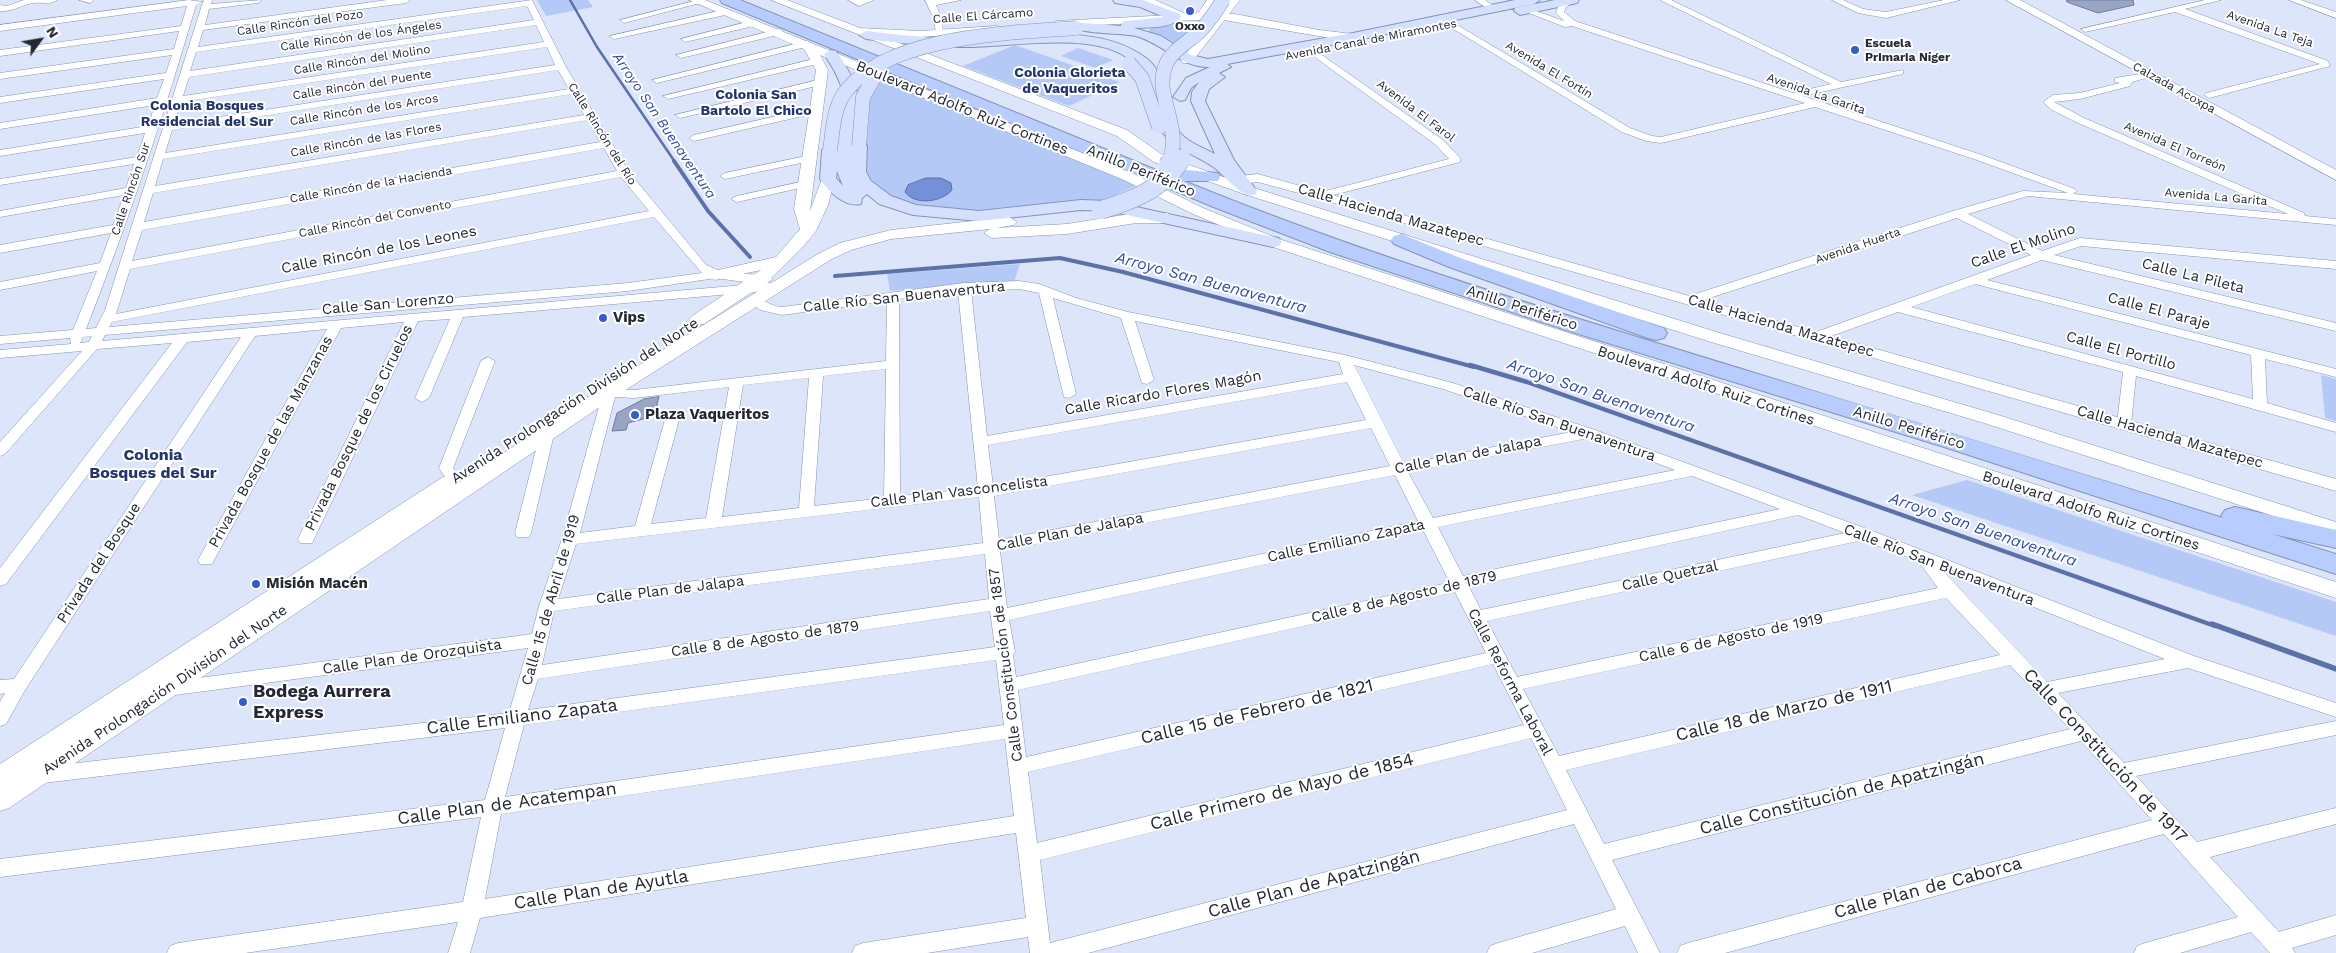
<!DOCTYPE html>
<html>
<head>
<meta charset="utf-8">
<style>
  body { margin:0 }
  #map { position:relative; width:2336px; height:953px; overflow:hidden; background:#dce5f9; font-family:"Work Sans",sans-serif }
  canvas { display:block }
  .north { position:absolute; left:15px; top:15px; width:50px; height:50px; -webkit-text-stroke:4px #fff; paint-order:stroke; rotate:58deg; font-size:14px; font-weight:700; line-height:20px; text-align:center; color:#232834 }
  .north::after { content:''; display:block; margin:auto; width:18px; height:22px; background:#232834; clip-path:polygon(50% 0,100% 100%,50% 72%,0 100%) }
</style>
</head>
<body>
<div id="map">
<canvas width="2336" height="953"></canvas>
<div class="north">N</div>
</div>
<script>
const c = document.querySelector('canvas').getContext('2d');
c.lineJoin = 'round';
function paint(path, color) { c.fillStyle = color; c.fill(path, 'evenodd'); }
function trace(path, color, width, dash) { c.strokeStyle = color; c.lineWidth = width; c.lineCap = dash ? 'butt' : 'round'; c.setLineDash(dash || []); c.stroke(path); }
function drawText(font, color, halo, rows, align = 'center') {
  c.font = font + ' "Work Sans",sans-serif'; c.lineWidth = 4; c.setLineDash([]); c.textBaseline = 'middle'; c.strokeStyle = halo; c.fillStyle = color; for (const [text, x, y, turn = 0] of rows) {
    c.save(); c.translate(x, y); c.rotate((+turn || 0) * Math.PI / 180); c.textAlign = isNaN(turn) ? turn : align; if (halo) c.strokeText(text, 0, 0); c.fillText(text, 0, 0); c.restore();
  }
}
paint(new Path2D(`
  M537 0H588L593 7 546 16Z
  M1186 24 1204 30 1188 54 1147 34 1150 27Z
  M1015 45 1120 82 1069 106 963 66Z
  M1078 48 1113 60 1095 68 1061 56Z
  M882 78 1137 185 1103 201 1076 200 961 212 926 208 897 200 879 189 865 171 870 95Z
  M1020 264 1014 282 890 291 887 274Z
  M2321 375 2336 379V421L2325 418Z
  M1967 480 2336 602V636L1912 495Z`), '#b5c9f7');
const water = new Path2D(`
  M926 178H941L951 183 952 190C942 202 915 206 905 192L908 185Z`);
paint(water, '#7390d9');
trace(water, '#5b71a8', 1);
trace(new Path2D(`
  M570 0 597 47 675 162`), '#5b71a8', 2.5);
trace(new Path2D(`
  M674 161 708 211 750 257
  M835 276 1060 258 1123 272 1474 367`), '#5b71a8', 4);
trace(new Path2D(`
  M1470 365 1527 382 2215 626`), '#5b71a8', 4.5);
trace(new Path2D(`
  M2212 624 2336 669`), '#5b71a8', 5.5);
const building = new Path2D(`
  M2067 0H2133L2134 5 2098 13 2067 2Z
  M659 397 654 416 628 423 626 430 612 431 617 413 644 399Z`);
paint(building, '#98a5c5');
trace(building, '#6f7c9a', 1);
const minor = new Path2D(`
  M24 0H57C51 5 41 2 33 3 21 5 13 12 0 11V5L7 6Z
  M79 0H94L90 3Z
  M189 0 203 2 204 0H212L211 4 262 0 258 3 209 9 205 25 387 0H410L406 3 203 30 198 47 532 0 566 67 629 172 706 265 725 273 767 275 773 279 767 283H751L716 278 628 291 105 335 102 341 778 282 784 286 778 290 463 317 429 398 422 402 415 398 450 319 418 321 314 539 312 543H300L298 539 404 322 341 328 214 560 212 564H200L198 560 327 329 255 336 25 690 6 724 0 726V702L5 693 0 694V680L14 679 241 337 187 342 6 584 0 586V568L172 343 97 349 5 454 0 456V442L82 351 0 358V350L71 344 70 338 0 344V336L73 330 97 271 0 290V282L100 263 111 233 0 253V245L113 225 124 195 0 217V211L126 188 134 164 0 185V179L137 157 145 133 0 156V150L148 126 155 105 0 129V123L157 98 164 79 0 103V97L166 73 172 55 0 79V73L174 49 179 31 0 56V50L181 26 187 6 0 31V25ZM203 2 105 310 96 328 86 329C128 223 164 114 196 5ZM527 6 534 20 190 71 196 52ZM536 25 544 42 183 96 189 77ZM547 47 555 65 174 124 181 102ZM558 70 569 89 165 153 172 130ZM572 94 584 115 155 186 163 159ZM588 120 600 142 144 222 153 193ZM604 148 617 171 132 261 142 230ZM621 177 649 211 116 314 130 269ZM654 217 702 273 628 283 109 327 112 322ZM92 336 89 342 80 343 83 337Z
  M698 0 704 2 624 23 620 20Z
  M848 0H874L859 6Z
  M925 0H961L936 5 942 19 943 35 936 33 934 19Z
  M1475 0H1485L1498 9 1491 11Z
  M1566 0 1574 1 1566 7 1564 12 1575 21 1793 93 1831 84 1660 0H1671L1841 82 1903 70V74L1803 96 1982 155 2075 189 2077 191 2073 194 2288 214 2076 122 2052 110 2043 102 2053 95 2080 93 2120 83 2115 82V78L2153 72V76L2132 82 2130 86 2080 99 2054 102 2084 118 2304 213 2305 216 2336 219V225L2028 196 1968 214 2042 251 2080 238 2336 261V269L2081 246 2054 255 2336 323V331L2042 260 1987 280 2336 369V377L2265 359 2267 403 2336 423V432L2136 376 2131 424 2129 427H2119L2117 424 2123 372 1898 312 1823 339H1813L1811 336 1813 333 2031 255 1957 218 1694 303H1686L1684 300 1686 297 1953 211 2023 191 2068 193 1974 159 1815 107 1661 143 1646 141 1622 132 1447 25 1454 23 1630 128 1652 136 1661 137 1805 103 1572 26 1565 27 1521 10 1525 7 1564 21 1556 13 1559 4ZM1975 284 2251 355 2253 399 1911 307Z
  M1832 0H1843L1863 9 1886 12 1944 0H1960L1886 18 1858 13Z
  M2205 0H2221L2185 9 2328 61 2330 66 2209 98 2204 95 2206 93 2320 64 2175 12 2085 32 2081 29Z
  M2289 0H2301L2336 12V18Z
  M727 9 730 10V14L614 39 610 36Z
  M755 20 759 23 758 25 685 42 681 39Z
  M779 29 782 30V34L681 58 676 55Z
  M807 41 812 44 810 46 657 83 652 80Z
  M1319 53 1443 140 1460 158V162L1322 198 1318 197V193L1449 159 1435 144 1316 58 1314 56Z
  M818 58 821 59V63L668 99 663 96Z
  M822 79 827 82 825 84 680 118 675 115Z
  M816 107 821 110 820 112 694 141 689 138 694 135Z
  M811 155 815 156V160L725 179 720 176 725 173Z
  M805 181 810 184 809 186 737 202 731 199 737 196Z
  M1019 281 1039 284 1076 298 1128 312 1345 355 1453 383 1595 430 1870 530 2194 656 2336 703V717L2188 668 2058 693 2124 763 2336 721V735L2136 776 2197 842 2336 808V824L2210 857 2279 932 2336 915V935L2292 948 2295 953H2270L2251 932 2180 953H2134L2137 946 2145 943 2238 917 2164 834 1725 953H1677L1680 946 1688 943 2152 820 2081 741 1612 860 1660 953H1638L1625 926 1532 953H1487L1490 946 1498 943 1616 909 1574 824 1088 953H1030L1028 937 927 953H852L855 946 863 943 1026 918 1016 833 480 918 470 953H448L458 922 245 953H167L170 946 178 943 463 902 481 817 0 877V859L485 800 505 728 43 783 36 781 33 775 36 769 43 767 509 713 528 648 168 696 162 694 159 689 162 684 168 682 532 634 539 606 562 539 604 389 634 390 886 361 887 301 782 315 760 310 749 301 751 298C760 296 770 307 782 307L964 283ZM1019 289 1039 293 1064 397 1069 398 1076 394 1053 298 1121 318 1142 383 1147 384 1154 380 1135 321 1339 362 1343 374 987 436 971 290ZM958 291 978 488 900 496 899 299ZM1354 365 1443 389 1572 432 1404 464ZM886 369 884 498 814 506 823 376ZM809 378 799 508 722 517 743 385ZM1347 382 1366 420 993 486 988 445ZM729 387 706 518 651 524 680 416 673 412 666 416 635 526 580 533 615 397 634 398ZM1371 428 1390 466 999 540 994 496ZM1589 438 1675 470 1433 518 1408 472ZM1395 475 1418 521 1007 608 1000 551ZM1692 476 1780 509 1463 576 1438 527ZM979 497 983 543 558 599 576 544ZM1798 515 1845 533 1481 610 1469 587ZM1423 530 1449 581 1443 584 1016 677 1013 655 1015 652 1009 620ZM1863 540 1918 561 1938 588 1517 677 1487 621ZM985 554 989 599 542 665 554 611ZM1943 571 2165 659 2047 682ZM1455 592 1486 653 1026 757 1018 690ZM1946 598 2000 655 1559 756 1523 689ZM990 611 995 647 528 710 538 679ZM996 660 1004 725 505 797 524 725ZM1493 664 1524 725 1037 843 1028 772ZM2010 665 2070 729 1604 844 1566 770ZM1531 738 1567 810 1050 943 1040 860ZM1005 739 1014 816 485 899 501 814Z
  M488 357 495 361 453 468 462 480 454 485 449 483 439 468 481 361Z
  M547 430 554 434 531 533 529 537H517L515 533 540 434Z`);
const tertiary = new Path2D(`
  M1141 0H1155L1186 14H1235L1319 30 1353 34 1359 37 1353 40 1336 39 1218 19 1056 27 1051 24 1056 21 1172 15Z
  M997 26 1001 27V31L920 37 859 34 853 31 859 28 920 31Z
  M1258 174 2336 479V491L1317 198 1258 182 1224 186 1217 182 1224 178Z`);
const secondary = new Path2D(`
  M689 0H705L1134 174 1203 208 1279 239 2336 582V598L1267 245 1193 214 1124 180 820 55 828 70 810 211 823 176H833L835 179 828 205 816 231 801 249 767 282 704 324H692L689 320 692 316 761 270 715 280 707 275 709 272 776 257 800 229 794 209 816 70 804 49Z
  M771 0H787L1127 130 1164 156 1254 188 1723 334 1998 415 2336 522V536L1984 423 1711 342 1244 194 1154 162 1117 136Z
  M1207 0H1219C1212 10 1206 22 1192 19V15L1199 12Z
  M1228 0H1240L1191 63H1183L1181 60 1183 57Z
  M2006 0H2020L2336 170V180Z
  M1136 213H1167L1175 218 1167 223H1136L1067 234 992 238 984 233 990 229 891 239 851 250 830 260 616 396 9 808 0 811V764L443 477 450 476 457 477 460 482 602 388 818 254 840 243 891 230 1009 217 1017 222 1014 225 996 228 1067 224Z`);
const primary = new Path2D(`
  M1113 0H1143L1180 14 1181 17C1172 29 1149 27 1134 28L1161 36 1191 55 1208 59 1353 33 1515 0H1540L1534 4 1353 41 1227 64 1231 67 1219 73 1225 77 1209 89 1205 101 1234 160 1257 191 1255 195C1241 198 1227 178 1216 169 1200 156 1176 151 1163 133 1144 104 1159 80 1126 57 1090 32 1011 47 968 47 934 47 900 43 866 39L859 35 866 31C900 35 934 39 968 39 1027 39 1095 21 1146 58 1169 75 1162 108 1177 129 1186 142 1202 147 1215 154L1191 101 1192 92 1199 82 1191 88 1185 100 1180 101 1173 97 1186 78 1210 67C1181 68 1162 43 1136 36 1123 33 1081 34 1075 27L1082 23 1121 26 1122 22 1127 21 1164 17 1140 7 1115 3Z
  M1555 0H1579L1577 3 1520 15 1514 11 1515 8Z
  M831 50 836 51C865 94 859 96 852 145L859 141 865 143 867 146 866 172 871 181 891 196 916 205 979 211 1081 200 1109 201 1273 237 1279 238 1282 242 1279 246 1273 247 1109 211 1081 210 979 221 913 215 879 204 867 194 862 198 861 204C845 208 828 191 820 179L822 150 830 145 836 147C842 99 853 98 824 54ZM837 171 843 186 836 178Z`);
const motorway = new Path2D(`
  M720 0H740L1171 176 1165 165 1167 161H1181L1186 170 1218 173 1220 177 1218 181H1184C1367 256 1556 312 1745 370 1905 418 2064 468 2223 518L2221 516 2225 510 2235 507 2336 530V548L2272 534 2336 554V574L1944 447 1569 331 1330 252 1216 208 722 3Z
  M1401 234 1463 259 1664 328 1667 333 1664 338 1656 340 1648 338 1449 267 1394 244 1391 240 1394 236Z`);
trace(minor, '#8693b2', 1);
trace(tertiary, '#8693b2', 1);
trace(secondary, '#8693b2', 1);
trace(primary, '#8493b7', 2);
trace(motorway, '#8493b7', 2);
paint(minor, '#fff');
paint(tertiary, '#fff');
paint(secondary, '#fff');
paint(primary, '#d4e0fe');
paint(motorway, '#b8ccfd');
const primaryBridgeFar1 = new Path2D(`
  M1129 63 1142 78 1159 127
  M859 146 863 97 878 71
  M830 150C833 131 833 107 846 91 889 35 1011 33 1076 28
  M1169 162C1183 126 1154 97 1165 67 1170 51 1189 42 1200 31 1209 22 1216 11 1223 0
  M1179 162 1183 156`);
const primaryBridge = new Path2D(`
  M1168 165 1170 161
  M1101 210C1131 201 1163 189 1180 161`);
trace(primaryBridgeFar1, '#8493b7', 15, []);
trace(primaryBridge, '#8493b7', 19, []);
trace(primaryBridgeFar1, '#d4e0fe', 14);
trace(primaryBridge, '#d4e0fe', 18);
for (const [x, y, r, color] of [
  [1190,11,5,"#385acc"],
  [1855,50,5,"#385acc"],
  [603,318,5,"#385acc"],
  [635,415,5,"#385acc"],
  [256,584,5,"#385acc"],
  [243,702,5,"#385acc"]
]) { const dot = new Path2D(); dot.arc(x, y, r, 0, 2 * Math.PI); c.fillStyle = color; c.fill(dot); trace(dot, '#fff', 2); }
drawText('12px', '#232834', '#fff', [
  ["Calle El Cárcamo",983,16,-4],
  ["Calle Rincón del Pozo",300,23,-8],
  ["Avenida La Teja",2270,29,19],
  ["Calle Rincón de los Ángeles",361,36,-8],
  ["Avenida Canal de Miramontes",1371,40,-11],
  ["Calle Rincón del Molino",362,60,-9],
  ["Avenida El Fortín",1549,70,31],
  ["Calle Rincón del Puente",362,85,-9],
  ["Calzada Acoxpa",2174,88,29],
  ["Avenida La Garita",1816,94,19],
  ["Calle Rincón de los Arcos",364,110,-9],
  ["Avenida El Farol",1416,111,37],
  ["Calle Rincón del Río",602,134,58],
  ["Calle Rincón de las Flores",366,140,-10],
  ["Avenida El Torreón",2175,147,23],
  ["Calle Rincón de la Hacienda",371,185,-10],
  ["Calle Rincón Sur",131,189,-71],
  ["Avenida La Garita",2216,197,5],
  ["Calle Rincón del Convento",375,219,-11],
  ["Avenida Huerta",1858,246,-19]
]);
drawText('bold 12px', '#232834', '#fff', [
  ["Oxxo",1190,26],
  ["Escuela",1865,43,"left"],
  ["Primaria Níger",1865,57,"left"]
]);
drawText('bold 14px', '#22366d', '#fff', [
  ["Colonia Glorieta",1070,73],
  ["de Vaqueritos",1070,89],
  ["Colonia San",756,95],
  ["Bartolo El Chico",756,111],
  ["Colonia Bosques",207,106],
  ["Residencial del Sur",207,122]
]);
drawText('italic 14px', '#324ea5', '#fff', [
  ["Arroyo San Buenaventura",664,126,56]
]);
drawText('15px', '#232834', '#fff', [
  ["Boulevard Adolfo Ruiz Cortines",962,108,22],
  ["Anillo Periférico",1141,171,22],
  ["Calle Hacienda Mazatepec",1391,215,16],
  ["Calle El Molino",2023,246,-19],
  ["Calle Rincón de los Leones",379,250,-11],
  ["Calle La Pileta",2193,276,14],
  ["Calle Río San Buenaventura",904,297,-6],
  ["Calle San Lorenzo",388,304,-5],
  ["Anillo Periférico",1522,308,18],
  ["Calle El Paraje",2159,311,15],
  ["Calle Hacienda Mazatepec",1781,326,16],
  ["Calle El Portillo",2121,351,15],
  ["Boulevard Adolfo Ruiz Cortines",1706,386,18],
  ["Calle Ricardo Flores Magón",1163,393,-10],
  ["Avenida Prolongación División del Norte",575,401,-33],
  ["Calle Río San Buenaventura",1559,424,19],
  ["Privada Bosque de los Ciruelos",359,428,-64],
  ["Anillo Periférico",1909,428,17],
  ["Calle Hacienda Mazatepec",2170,437,16],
  ["Privada Bosque de las Manzanas",271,442,-61],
  ["Calle Plan de Jalapa",1468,455,-11],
  ["Calle Plan Vasconcelista",959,492,-7],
  ["Boulevard Adolfo Ruiz Cortines",2091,511,18],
  ["Calle Plan de Jalapa",1070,532,-11],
  ["Calle Emiliano Zapata",1346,541,-12],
  ["Privada del Bosque",99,563,-57],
  ["Calle Río San Buenaventura",1939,565,21],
  ["Calle Quetzal",1670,576,-12],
  ["Calle Plan de Jalapa",670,590,-7],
  ["Calle 8 de Agosto de 1879",1404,597,-13],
  ["Calle 15 de Abril de 1919",551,600,-74],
  ["Calle 6 de Agosto de 1919",1731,638,-12],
  ["Calle 8 de Agosto de 1879",765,639,-8],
  ["Calle Plan de Orozquista",412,657,-8],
  ["Calle Constitución de 1857",1006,665,-97],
  ["Calle Reforma Laboral",1510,682,62],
  ["Avenida Prolongación División del Norte",165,690,-34]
]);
drawText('bold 15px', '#232834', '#fff', [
  ["Vips",613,318],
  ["Plaza Vaqueritos",645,415],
  ["Misión Macén",266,584]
], 'left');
drawText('italic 16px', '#324ea5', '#fff', [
  ["Arroyo San Buenaventura",1211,283,15],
  ["Arroyo San Buenaventura",1601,396,19],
  ["Arroyo San Buenaventura",1983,530,19]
]);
drawText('bold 16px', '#22366d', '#fff', [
  ["Colonia",153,455],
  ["Bosques del Sur",153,473]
]);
drawText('bold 18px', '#232834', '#fff', [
  ["Bodega Aurrera",253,692],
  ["Express",253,713]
], 'left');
drawText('18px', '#232834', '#fff', [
  ["Calle 18 de Marzo de 1911",1784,711,-13],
  ["Calle 15 de Febrero de 1821",1257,712,-13],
  ["Calle Emiliano Zapata",522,717,-7],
  ["Calle Constitución de 1917",2105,756,47],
  ["Calle Primero de Mayo de 1854",1282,792,-14],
  ["Calle Constitución de Apatzingán",1842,794,-14],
  ["Calle Plan de Acatempan",507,804,-8],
  ["Calle Plan de Apatzingán",1314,884,-15],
  ["Calle Plan de Caborca",1928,888,-15],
  ["Calle Plan de Ayutla",601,890,-9]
]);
</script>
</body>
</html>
